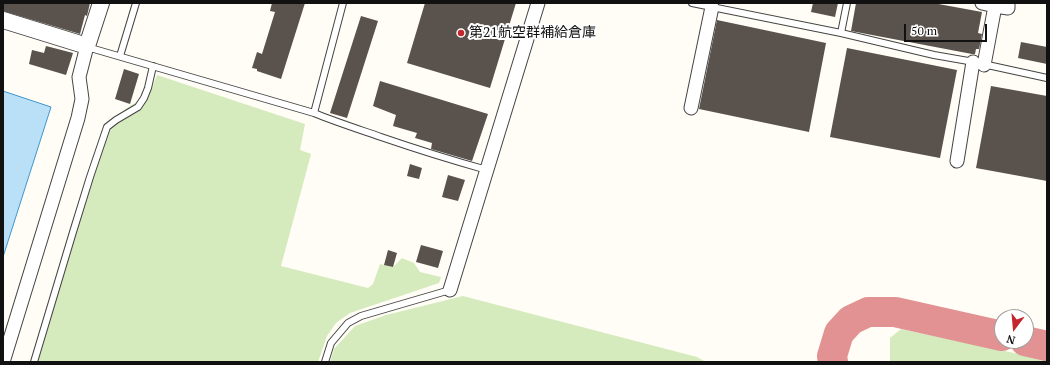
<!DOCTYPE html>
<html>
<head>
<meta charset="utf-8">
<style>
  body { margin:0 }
  #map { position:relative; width:1050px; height:365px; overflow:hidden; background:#fffdf5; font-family:"PT Serif",serif }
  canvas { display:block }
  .frame { position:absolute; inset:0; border:4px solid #111; pointer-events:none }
  .north { position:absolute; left:994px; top:309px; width:40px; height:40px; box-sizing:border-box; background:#fff; border:1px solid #a0a0a0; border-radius:50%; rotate:196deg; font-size:11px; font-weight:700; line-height:16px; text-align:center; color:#111 }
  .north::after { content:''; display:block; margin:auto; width:14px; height:18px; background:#c4262e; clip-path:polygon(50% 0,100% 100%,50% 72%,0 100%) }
  .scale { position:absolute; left:904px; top:24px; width:83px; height:18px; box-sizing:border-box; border:2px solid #111; border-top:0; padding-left:5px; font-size:12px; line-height:14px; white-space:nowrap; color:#111; -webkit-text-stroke:3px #fff; paint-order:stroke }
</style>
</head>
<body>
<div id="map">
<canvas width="1050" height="365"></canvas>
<div class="frame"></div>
<div class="north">N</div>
<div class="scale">50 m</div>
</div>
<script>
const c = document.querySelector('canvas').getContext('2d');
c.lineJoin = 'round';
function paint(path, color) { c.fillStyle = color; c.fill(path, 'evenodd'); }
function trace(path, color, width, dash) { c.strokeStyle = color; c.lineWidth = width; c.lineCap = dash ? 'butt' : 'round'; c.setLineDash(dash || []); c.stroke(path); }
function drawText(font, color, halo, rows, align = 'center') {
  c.font = font + ' "PT Serif","Noto Sans JP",serif'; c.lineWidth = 4; c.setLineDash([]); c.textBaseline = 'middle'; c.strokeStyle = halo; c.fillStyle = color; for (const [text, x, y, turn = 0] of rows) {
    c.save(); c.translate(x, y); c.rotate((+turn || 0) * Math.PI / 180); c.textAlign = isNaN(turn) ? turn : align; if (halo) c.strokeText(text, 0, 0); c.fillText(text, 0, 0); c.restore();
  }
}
paint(new Path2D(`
  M157 75 305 124 300 150 311 154 281 266 368 288 373 284 380 264 393 267 402 258 414 263 420 272 441 277 439 283 350 313 336 323 327 336 318 362H38L105 137 124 110 150 93Z
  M463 296 697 357 706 362H330L334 349 355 326 386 315Z
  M901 329 1047 360V362H890V338Z`), '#d5ebbd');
const water = new Path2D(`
  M3 91 51 107 3 257Z`);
paint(water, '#b9e0f7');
trace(water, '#3f96cf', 1);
trace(new Path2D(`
  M1025 341 1047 346
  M833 362 832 356 839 333 851 320 868 312H895L1002 336`), '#e29292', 30);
paint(new Path2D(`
  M3 3H90L87 16 85 15 80 34 3 11Z
  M272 3H305L281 79 257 71V69L252 68 257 52 262 54 275 12 270 11Z
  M425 3H516L490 88 407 63Z
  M813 3H838L835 17 811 12Z
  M856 3H933L982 12 978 33 982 34 979 49H976L975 54H972L851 31Z
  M361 16 378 21 347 118 330 113Z
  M717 20 826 43 809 132 699 109Z
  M1021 42 1047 47V64L1018 58Z
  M46 46 73 53 66 75 29 64 32 50 44 53Z
  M847 48 957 70 940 158 830 137Z
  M124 69 139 74 130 104 115 99Z
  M380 81 488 114 472 161 431 149 432 143 415 138 417 133 393 126 396 115 373 106Z
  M991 86 1047 96V181L976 168Z
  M410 164 422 168 419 179 407 176Z
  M448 175 465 180 458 201 442 197Z
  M421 245 443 251 438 268 416 262Z
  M388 250 397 253 393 267 384 265Z`), '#5a524d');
const service = new Path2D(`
  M692 3 841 33 934 55 974 62
  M841 33 847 3
  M87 47 314 113C336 122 358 129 381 137 416 149 451 160 487 170
  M120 56 136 3
  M983 64 1047 78
  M314 113 343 3
  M34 362 73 232 90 177 107 127 116 120 138 107 144 98 148 88 153 66
  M325 362 331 343 348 323 361 316 450 290`);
const minor = new Path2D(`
  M982 3 995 6 984 65
  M995 6 1008 8V3
  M691 108 712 7
  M957 161 973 62
  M450 290 538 3
  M3 362 78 118 82 99 79 77 87 46`);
const tertiary = new Path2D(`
  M3 20 87 46 101 3`);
trace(service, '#444', 8);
trace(minor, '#444', 15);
trace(tertiary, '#444', 18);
trace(service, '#fff', 6);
trace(minor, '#fff', 13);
trace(tertiary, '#fff', 16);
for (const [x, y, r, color] of [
  [461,33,4,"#c4262e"]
]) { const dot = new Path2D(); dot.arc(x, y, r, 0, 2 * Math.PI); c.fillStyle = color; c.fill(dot); trace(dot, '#fff', 1.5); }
drawText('14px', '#111', '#fff', [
  ["第21航空群補給倉庫",469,33]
], 'left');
</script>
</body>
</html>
